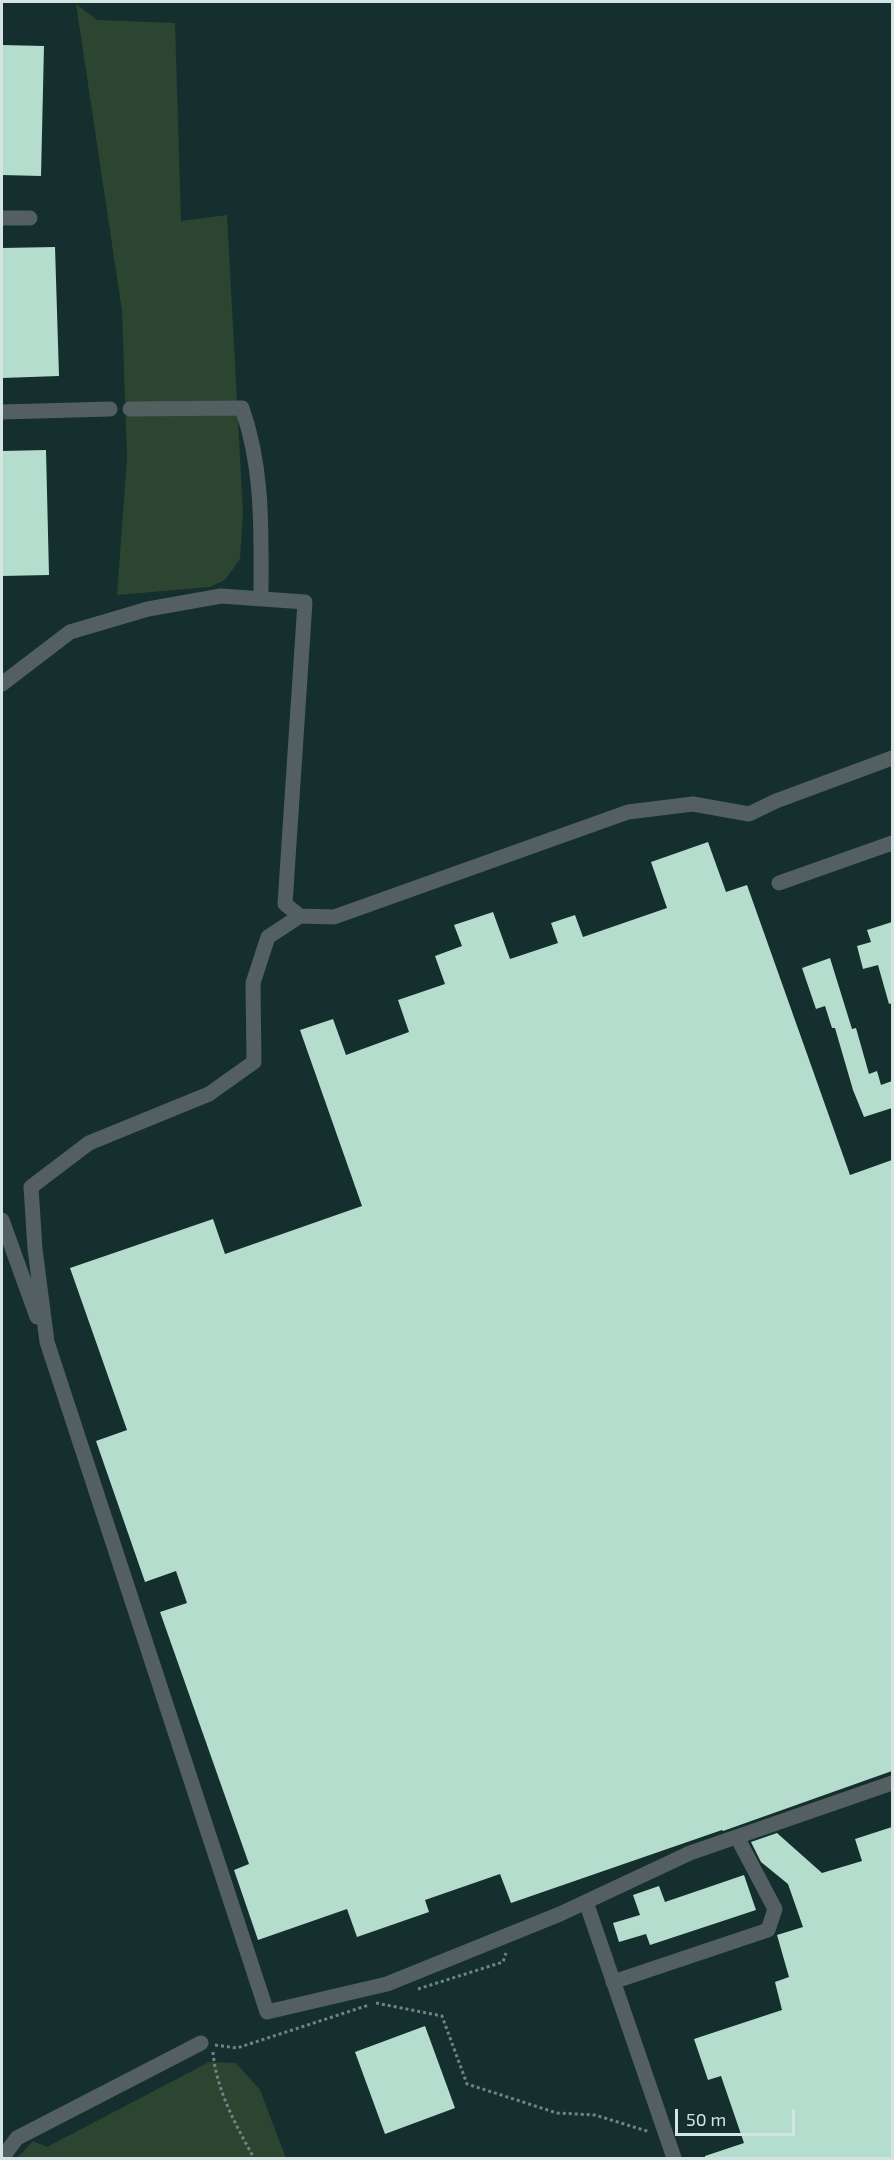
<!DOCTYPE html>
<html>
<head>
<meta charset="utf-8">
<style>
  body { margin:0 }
  #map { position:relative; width:894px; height:2160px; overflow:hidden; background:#142f2d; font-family:"Exo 2",sans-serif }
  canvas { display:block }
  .frame { position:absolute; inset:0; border:3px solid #d4e4e2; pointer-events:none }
  .scale { position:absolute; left:675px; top:2109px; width:120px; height:27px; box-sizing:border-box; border:3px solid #d4e4e2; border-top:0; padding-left:8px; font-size:18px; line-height:21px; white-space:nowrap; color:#d4e4e2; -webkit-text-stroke:4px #142f2d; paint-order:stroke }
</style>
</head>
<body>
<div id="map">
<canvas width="894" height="2160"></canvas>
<div class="frame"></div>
<div class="scale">50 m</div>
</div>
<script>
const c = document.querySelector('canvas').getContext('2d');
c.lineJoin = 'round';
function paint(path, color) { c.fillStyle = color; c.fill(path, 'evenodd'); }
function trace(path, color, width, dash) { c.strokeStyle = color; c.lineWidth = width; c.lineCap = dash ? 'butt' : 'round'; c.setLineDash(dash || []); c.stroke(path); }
paint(new Path2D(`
  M76 4 97 20 175 23 181 221 227 215 243 513 240 559 225 580 210 587 117 595 127 458 122 311Z
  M209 2062 236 2063 260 2090 286 2158H17L33 2141 47 2147Z`), '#2c4531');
paint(new Path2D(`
  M2 45 44 46 41 176 2 175Z
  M55 247 59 376 2 378V248Z
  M46 450 49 575 2 576V451Z
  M708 842 726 892 747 885 850 1175 892 1160V1771L723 1831 722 1830 511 1903 500 1874 425 1900 429 1912 357 1937 347 1909 258 1940 234 1870 249 1864 160 1612 187 1603 176 1571 145 1582 96 1441 127 1430 70 1268 213 1219 225 1254 362 1206 300 1030 333 1019 346 1055 409 1032 398 1000 445 984 435 956 462 946 454 925 493 912 510 959 558 943 551 923 575 915 583 937 667 908 651 862Z
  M892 922V1003L889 1004 878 965 863 969 857 946 871 942 867 930Z
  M830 958 852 1029 856 1028 869 1074 877 1071 881 1085 892 1081V1108L864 1117 853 1090 835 1028H832L825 1006 816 1009 802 968Z
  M892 1827V2158H705V2156L744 2143 721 2076 708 2080 694 2039 782 2010 775 1982 789 1977 777 1935 803 1927 788 1884 761 1862 751 1842 777 1833 822 1873 862 1861 855 1839Z
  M744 1875 756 1910 650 1945 646 1934 619 1942 613 1923 640 1915 633 1895 659 1886 665 1902Z
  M425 2026 455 2108 385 2134 355 2052Z`), '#b5ddcd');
trace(new Path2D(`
  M418 1989 503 1962 506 1953
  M376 2003 442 2016 467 2084 557 2113 595 2115 650 2132
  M215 2045 237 2048 369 2005
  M213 2052C216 2089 236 2126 254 2158`), '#6f8583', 3, [3, 3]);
trace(new Path2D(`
  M2 218H30
  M130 409 242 408C264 470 261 534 261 599
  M2 412 110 409
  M2 684 70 632 148 609 221 596 305 602 285 904 300 916 334 917 628 812 693 804 749 814 776 801 892 758
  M779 883 892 843
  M300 916 268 937 253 983 254 1062 209 1094 89 1143 31 1187 35 1249 47 1342 267 2012 387 1984 560 1914 690 1853 892 1783
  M2 1220 37 1317
  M586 1902 674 2158
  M613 1982 768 1930 775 1909 737 1837
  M2 2158 17 2138 201 2043`), '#535f61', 15);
</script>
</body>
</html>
